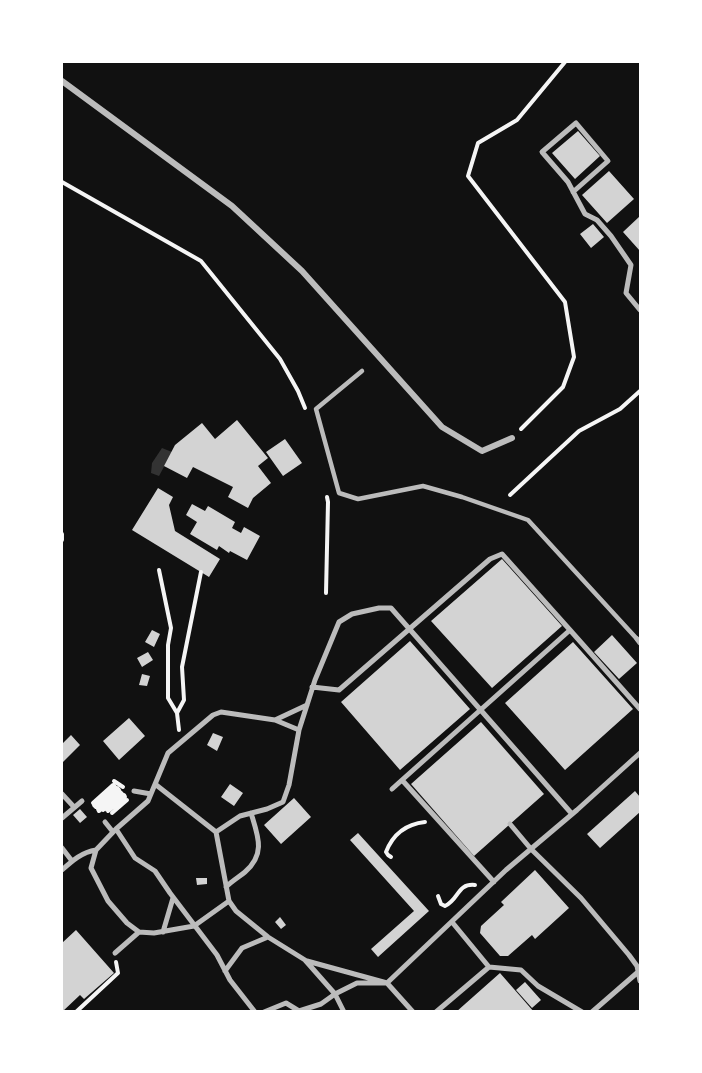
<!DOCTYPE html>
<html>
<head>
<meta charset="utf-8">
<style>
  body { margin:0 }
  #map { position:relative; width:702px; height:1073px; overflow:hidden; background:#111; font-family:"Nunito Sans",sans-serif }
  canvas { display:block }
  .frame { position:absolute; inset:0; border:63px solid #fff; pointer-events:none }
</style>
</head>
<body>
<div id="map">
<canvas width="702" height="1073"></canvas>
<div class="frame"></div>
</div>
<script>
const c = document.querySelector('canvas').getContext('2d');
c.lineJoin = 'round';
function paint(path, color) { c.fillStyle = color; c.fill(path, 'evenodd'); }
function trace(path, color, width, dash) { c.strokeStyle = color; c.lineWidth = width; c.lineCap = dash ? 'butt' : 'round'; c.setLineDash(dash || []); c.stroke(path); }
paint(new Path2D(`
  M162 448 172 452 159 476 151 473 152 463Z`), '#333');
paint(new Path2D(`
  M578 131 600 156 575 179 552 153Z
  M609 171 634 199 607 223 582 195Z
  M640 216V251L623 232Z
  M593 224 604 237 591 248 580 234Z
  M237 420 268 458 258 466 271 483 253 498 248 508 228 497 233 487 193 467 187 478 164 466 175 445 202 423 215 439Z
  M285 439 302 463 283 476 266 452Z
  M158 488 173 497 169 505 175 531 220 559 209 577 132 530Z
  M192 504 205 511 208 506 235 522 232 528 241 533 244 527 260 536 247 560 230 551 229 553 219 546 217 550 190 534 197 522 186 515Z
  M502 559 562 626 492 688 431 621Z
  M152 630 160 634 154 647 145 642Z
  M612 635 637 663 619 679 594 652Z
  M410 641 470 709 400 770 341 702Z
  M573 642 633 709 565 770 505 703Z
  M148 652 153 660 142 667 137 658Z
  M142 674 150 676 147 686 139 685Z
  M129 718 145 736 119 760 103 741Z
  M481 722 544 794 474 856 411 784Z
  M213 733 223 737 217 751 207 745Z
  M71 735 80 745 62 763V744Z
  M230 784 243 793 234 806 221 797Z
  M635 791 640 797V812L600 848 587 834Z
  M294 798 311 817 281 844 264 825Z
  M80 809 87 817 80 823 73 815Z
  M358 833 429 911 378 957 371 949 414 911 350 840Z
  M535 870 569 908 535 939 532 935 508 956H500L480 933 481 926 504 905 501 902Z
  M196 878H207V884L197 885Z
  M280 917 286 925 281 929 275 922Z
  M76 930 114 973 84 999 80 995 62 1012V943Z
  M500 973 534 1012H456Z
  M525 982 541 1000 532 1008 516 990Z`), '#d3d3d3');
trace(new Path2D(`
  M62 182 201 261 280 359 298 391 305 408
  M521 429 563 387 574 357 565 302 468 176 478 143 517 120 565 62
  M510 495 579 431 620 409 640 391
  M62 534V540
  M159 570 171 628 168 645V698L177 713
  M326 593 328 502 327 497
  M179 730 177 713 184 700 182 667 201 572
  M114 781 123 787
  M93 803 113 785 115 787 94 805 96 807 117 788 119 790 98 809 99 811 120 792 122 794 103 810
  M107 810 124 795 125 797 108 811
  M112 813 127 800
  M391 857 388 855 386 852C393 834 407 824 425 822
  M438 896 441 904 445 906C459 900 457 883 475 885
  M76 1012 118 973 116 962`), '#f5f5f5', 4);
trace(new Path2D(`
  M362 371 316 409 339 493 358 499 423 486 462 497 528 520 637 639`), '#bcbcbc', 4.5);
trace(new Path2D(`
  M573 192 608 161 576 123 542 152 568 182 585 214 597 220 611 236 631 265 626 293 640 310
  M570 630 640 709
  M637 639 640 643
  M312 687 339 690 490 559 502 554 570 630 402 780 494 882
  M275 720 307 705
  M299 730 315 680 339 622 352 614 379 608H391L572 814
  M155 784 216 832 229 901 236 911 268 937 305 960 335 994 344 1012
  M392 789 402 780
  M134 791 151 794
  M62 794 74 807
  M62 818 82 801
  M105 822 113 832
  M510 824 531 849 581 898 629 955 637 966 640 981
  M116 829 96 850 91 868 108 901 127 923 139 932 154 933 194 926 229 901
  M216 832 240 816 267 809 283 802 289 785 299 730 275 720 221 712 213 715 168 753 148 801 116 829 135 858 155 871 170 893 217 955 230 980 255 1012
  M62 848 72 861
  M62 870C72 861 82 852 96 850
  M226 887C232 881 239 877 245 872 266 854 258 836 251 813
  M452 922 489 967 521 970 538 986 582 1012
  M163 932 173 898
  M115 953 139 932
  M307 961 387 983 413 1012
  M225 971 242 948 268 937
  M264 1012 286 1003 299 1011 321 1004 335 994 357 983H387L506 870 577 810 640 753
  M436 1012 489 967
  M592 1012 638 972`), '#bcbcbc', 5);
trace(new Path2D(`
  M62 81 232 206 302 271 442 427 482 451 512 438`), '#bcbcbc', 6);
</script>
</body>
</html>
